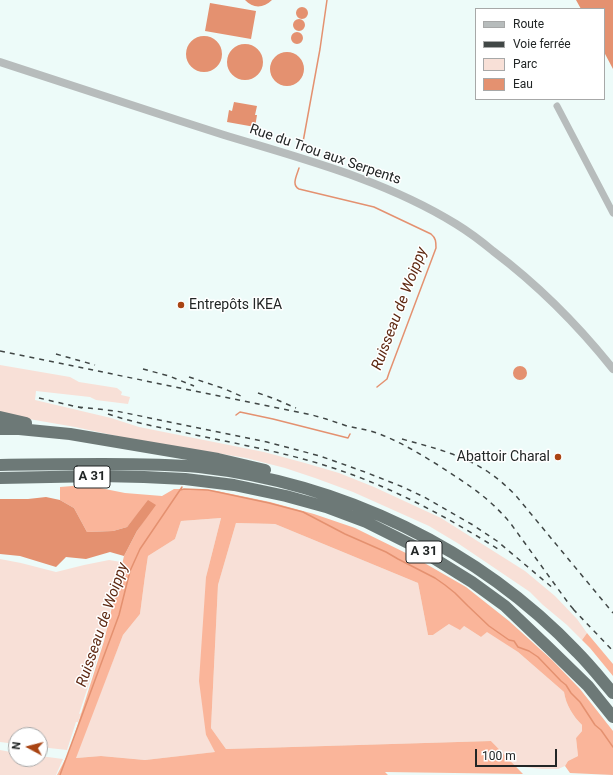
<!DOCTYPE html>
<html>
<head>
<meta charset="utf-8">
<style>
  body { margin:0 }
  #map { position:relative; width:613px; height:775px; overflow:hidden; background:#edfbf9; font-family:Roboto,sans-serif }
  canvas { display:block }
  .legend { position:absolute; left:475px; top:8px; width:130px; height:92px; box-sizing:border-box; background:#fff; border:1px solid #a7a8a8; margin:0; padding:5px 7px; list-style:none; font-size:12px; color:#222626 }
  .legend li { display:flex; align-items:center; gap:8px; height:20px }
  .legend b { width:20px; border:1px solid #a7a8a8 }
  .north { position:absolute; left:8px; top:727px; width:40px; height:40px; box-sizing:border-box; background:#fff; border:1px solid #a7a8a8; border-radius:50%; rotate:277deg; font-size:11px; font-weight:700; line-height:16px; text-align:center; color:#222626 }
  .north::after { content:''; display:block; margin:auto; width:14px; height:18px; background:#a94413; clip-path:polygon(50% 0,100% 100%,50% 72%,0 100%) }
  .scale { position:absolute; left:475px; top:749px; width:82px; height:18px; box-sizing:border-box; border:2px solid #222626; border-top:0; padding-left:5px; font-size:12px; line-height:14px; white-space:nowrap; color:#222626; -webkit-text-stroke:3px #fff; paint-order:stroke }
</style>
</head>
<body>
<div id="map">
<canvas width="613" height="775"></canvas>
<ul class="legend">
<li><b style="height:5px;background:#b7bcbc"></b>Route</li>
<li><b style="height:5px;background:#414746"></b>Voie ferrée</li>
<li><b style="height:11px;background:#f8e0d7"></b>Parc</li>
<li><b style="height:11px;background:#e49170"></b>Eau</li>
</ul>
<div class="north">N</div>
<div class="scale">100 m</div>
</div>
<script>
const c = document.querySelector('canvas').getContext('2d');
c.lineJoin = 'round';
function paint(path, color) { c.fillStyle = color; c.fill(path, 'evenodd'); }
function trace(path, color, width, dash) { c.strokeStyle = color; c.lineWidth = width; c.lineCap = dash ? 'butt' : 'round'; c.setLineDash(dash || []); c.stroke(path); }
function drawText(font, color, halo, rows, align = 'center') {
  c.font = font + ' Roboto,sans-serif'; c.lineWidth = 3; c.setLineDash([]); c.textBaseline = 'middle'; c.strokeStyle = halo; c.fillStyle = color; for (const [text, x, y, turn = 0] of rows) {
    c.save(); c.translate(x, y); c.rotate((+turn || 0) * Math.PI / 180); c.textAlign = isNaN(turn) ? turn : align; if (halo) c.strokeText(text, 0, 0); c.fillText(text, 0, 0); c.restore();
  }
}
paint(new Path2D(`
  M0 365 70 377 79 382 117 388 122 392 121 395 130 397 128 404 96 400 90 397 36 391 35 400 111 418 139 427 264 452 305 463 339 473 374 487 441 518 525 571 555 596 577 619 587 633 582 640 567 625 543 605 530 592 459 544 429 526 353 492 315 478 285 468 246 458 126 438 75 427 29 419 0 412Z
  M221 518 206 577V735L216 752 145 760 101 756 75 758 123 635 140 614 145 576 148 556 175 539 181 521Z
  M236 523 275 524 418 583 428 635H433L449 624 464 626 481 637 487 631 518 652 564 692C566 705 573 716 582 725V731L576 738 578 756 568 761 565 766 558 769H542L515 766 491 741 226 749 211 728 218 585Z
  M0 559 21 563 56 572 84 565 109 560 121 562 105 635 79 714 81 713 78 722H76L67 750 40 747V735H16V744L0 742Z
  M0 750 16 753V759H40V756L63 759 56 775H0Z`), '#f8e0d7');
paint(new Path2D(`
  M85 485 125 493 162 496 174 489H199L217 491 270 502 314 514 355 528 414 557 466 587 509 621 552 660 580 689 613 731V775L570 773 565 766 568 761 578 756 576 738 582 731V725C573 716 566 705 564 692L518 652 487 632 481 637 464 626 460 630 449 624 433 635H428L418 583 275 524 236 523 218 585 211 728 226 749 491 741 523 774 385 772 388 775H57L69 752 104 641 124 556 137 531 145 519 137 515 127 527 113 531 87 532 74 508 60 500V487ZM221 518 206 577 199 681 206 735 215 752 145 760 101 756 76 758 123 635 140 614 145 576 148 556 175 539 181 521Z
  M587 633 613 664V676L590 648 582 640Z`), '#fab59a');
paint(new Path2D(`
  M245 0H272C264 8 253 9 245 0Z
  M576 0H613V69L604 52V9H581Z
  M210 3 256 11 251 39 205 31Z
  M296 13a6 6 0 1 1 12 0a6 6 0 1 1-12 0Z
  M293 25a6 6 0 1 1 12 0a6 6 0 1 1-12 0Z
  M291 38a6 6 0 1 1 12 0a6 6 0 1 1-12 0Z
  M186 54a18 18 0 1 1 36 0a18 18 0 1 1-36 0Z
  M227 62a18 18 0 1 1 36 0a18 18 0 1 1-36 0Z
  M270 69a17 17 0 1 1 34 0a17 17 0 1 1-34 0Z
  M234 102 257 106 255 115H257L255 127 227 122 229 110 232 111Z
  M513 373a7 7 0 1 1 14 0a7 7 0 1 1-14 0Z
  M46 497 60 500 74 508 87 532 113 531 127 527 148 500 156 505 137 531 124 556 110 552 86 559 66 557 56 567 20 556 0 554V499H28Z`), '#e49170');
trace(new Path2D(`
  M301 151 303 142 320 49 327 0
  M299 168C297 175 291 185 299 189L374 207 431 234C436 238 436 242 436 248L389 373 387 379 377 387
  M236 415 240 412 273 419 348 438 350 434
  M182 487 180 490 184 489 208 490 269 503 303 512 345 534 386 552 398 559 435 578 445 585 455 593 468 606 489 626 509 640 514 641 518 647 529 651 538 657 561 681 566 685 571 693 580 702 595 725 601 730 613 747
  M60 775 119 615 130 571 140 549 180 490`), '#e49170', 1.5);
trace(new Path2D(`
  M557 106 613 213`), '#b7bcbc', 7);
trace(new Path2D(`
  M0 62C74 86 149 111 224 135 303 159 385 180 456 224 469 232 481 241 493 251 538 285 578 325 613 369`), '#b7bcbc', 8);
trace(new Path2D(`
  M0 417 26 423
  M0 429H19L70 434 218 459 265 470
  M0 465C34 464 69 464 103 464 135 464 167 464 199 467 341 483 478 548 577 652 590 665 601 679 613 693
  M0 478 100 476 144 477 185 479 234 485 286 496 326 507 366 522 414 546 472 582 505 606 550 649 588 686 613 717`), '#6d7977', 12);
trace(new Path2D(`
  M0 351 312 415C324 418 335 422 347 426 359 429 371 430 382 435 402 443 420 454 438 465 467 484 489 497 511 524L569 604 576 612
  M56 354 95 365
  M143 369 169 376 194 386
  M189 377 225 389 243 397
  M258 393 275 399 296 408
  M39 398 82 408
  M78 407 116 411 267 442 320 456 365 472 403 487 424 497 473 525 497 541 554 589
  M108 414C132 422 157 427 182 432 222 441 263 448 303 459 374 478 436 510 498 549
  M402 439C449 452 483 460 517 497L613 613
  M573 609 613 651`), '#414746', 1.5, [5, 5]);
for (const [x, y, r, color] of [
  [181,305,4,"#a94413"],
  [558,457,4,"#a94413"]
]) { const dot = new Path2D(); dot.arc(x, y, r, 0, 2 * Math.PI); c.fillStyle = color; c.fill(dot); trace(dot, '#fff', 1.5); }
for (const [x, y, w] of [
  [92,477,36],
  [424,552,36]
]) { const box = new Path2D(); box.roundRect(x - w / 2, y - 11, w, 22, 3); c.fillStyle = '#fff'; c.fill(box); trace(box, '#222626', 1); }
drawText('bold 13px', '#222626', null, [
  ["A 31",92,477],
  ["A 31",424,552]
]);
drawText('14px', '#222626', '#fff', [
  ["Rue du Trou aux Serpents",325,155,19]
]);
drawText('14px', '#222626', '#fff', [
  ["Entrepôts IKEA",189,305],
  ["Abattoir Charal",550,457,"right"]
], 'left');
drawText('italic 15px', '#5e2912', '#fff', [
  ["Ruisseau de Woippy",400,309,-69],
  ["Ruisseau de Woippy",103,625,-71]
]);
</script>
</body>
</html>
